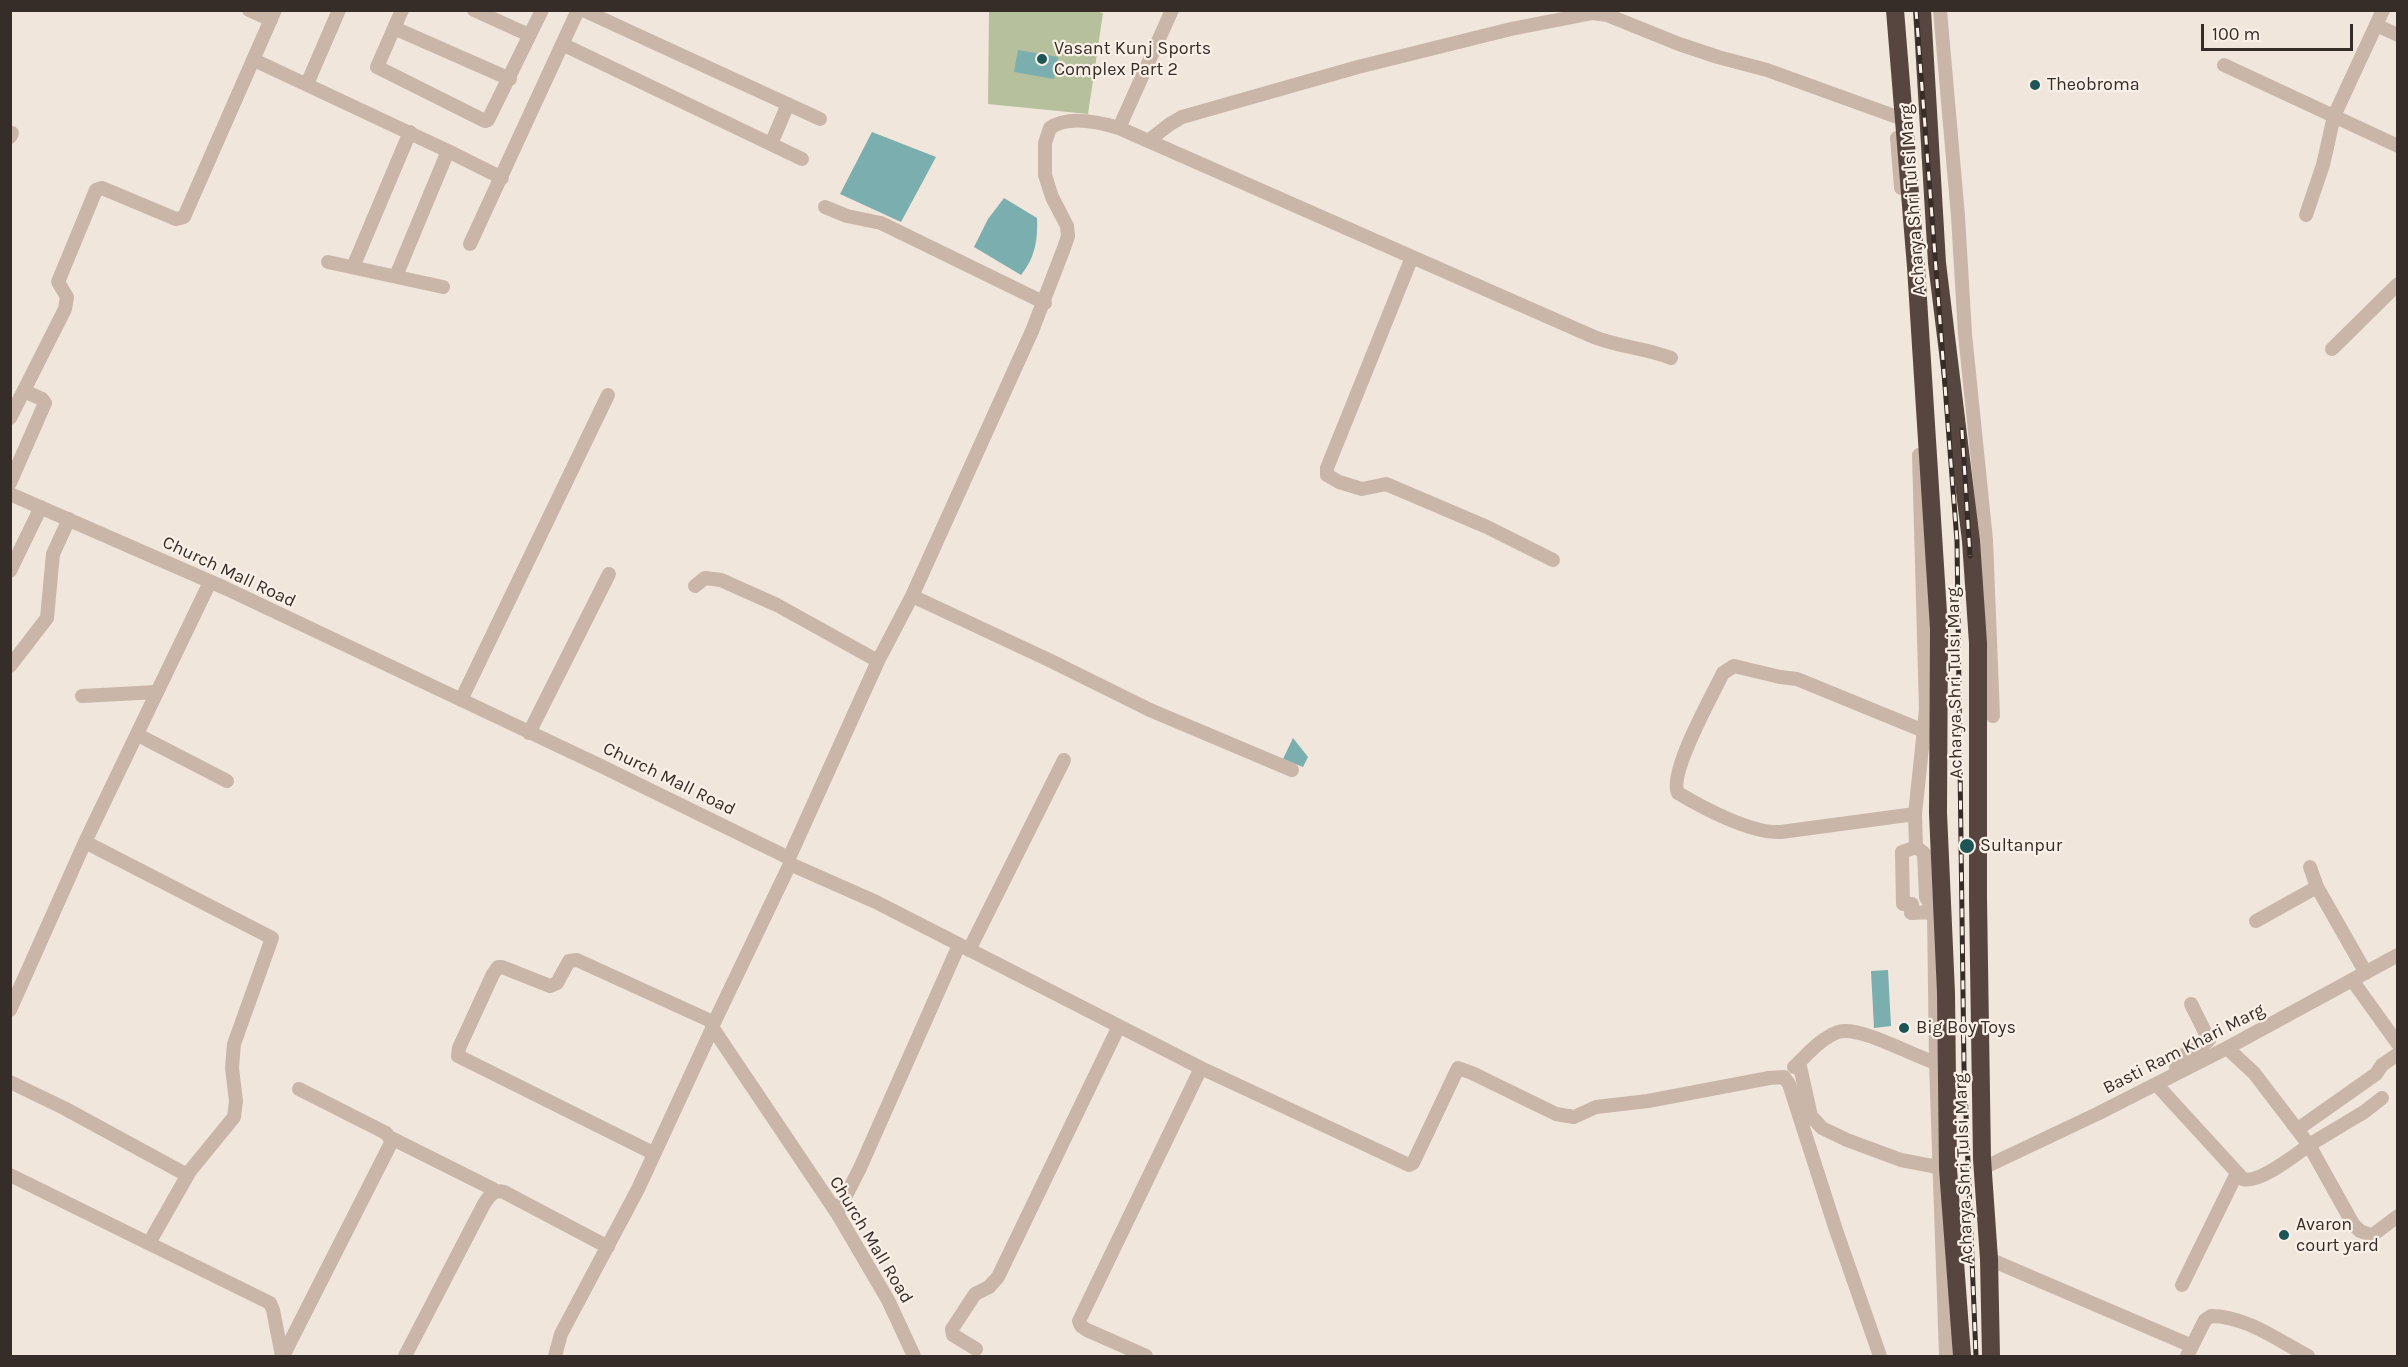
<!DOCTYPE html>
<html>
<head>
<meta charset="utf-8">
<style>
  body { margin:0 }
  #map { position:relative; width:2408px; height:1367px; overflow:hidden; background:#f1e6dc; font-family:Karla,sans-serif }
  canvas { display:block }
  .frame { position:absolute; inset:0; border:12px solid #362c28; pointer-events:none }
  .scale { position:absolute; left:2201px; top:24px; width:152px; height:27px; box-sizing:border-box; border:3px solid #362c28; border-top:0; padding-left:8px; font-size:18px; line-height:21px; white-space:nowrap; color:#362c28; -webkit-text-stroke:4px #f9f0e8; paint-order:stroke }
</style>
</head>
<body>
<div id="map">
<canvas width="2408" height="1367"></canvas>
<div class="frame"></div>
<div class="scale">100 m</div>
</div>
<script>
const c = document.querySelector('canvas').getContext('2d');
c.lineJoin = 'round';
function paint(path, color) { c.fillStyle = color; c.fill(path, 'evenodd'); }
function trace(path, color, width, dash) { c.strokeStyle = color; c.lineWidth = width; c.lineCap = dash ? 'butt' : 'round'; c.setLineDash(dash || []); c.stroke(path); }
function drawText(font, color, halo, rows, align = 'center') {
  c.font = font + ' Karla,sans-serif'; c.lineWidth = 4.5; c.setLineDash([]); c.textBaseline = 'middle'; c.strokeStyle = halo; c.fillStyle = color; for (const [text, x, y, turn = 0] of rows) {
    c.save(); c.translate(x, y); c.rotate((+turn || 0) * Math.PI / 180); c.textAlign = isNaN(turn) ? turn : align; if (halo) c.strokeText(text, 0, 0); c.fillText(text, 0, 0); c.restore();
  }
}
paint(new Path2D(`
  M1090 10 1103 13 1088 114 988 104 989 11Z`), '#b6c09c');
paint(new Path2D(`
  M1018 50 1058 57 1054 79 1014 72Z
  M872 132 936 157 901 222 840 194Z
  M1004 198 1037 218C1038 240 1035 258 1021 275L974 247 988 219Z
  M1293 738 1308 757 1303 767 1283 759Z
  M1888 970 1891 1026 1874 1028 1871 971Z`), '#7baeae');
trace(new Path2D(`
  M249 10 271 20
  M402 10 377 67 485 121 488 120 542 10
  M474 10 529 35
  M583 10 820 119
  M1940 10 1958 216 1965 334 1986 540 1993 716
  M2376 25 2398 35
  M394 28 510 79
  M564 45 802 159
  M254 60 448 151 502 178
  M2224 65 2398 146
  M307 84 339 10
  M1119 128 1172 10
  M10 137 12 133
  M1897 138 1901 188
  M1148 141 1170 124 1182 117 1358 67 1511 29 1593 13 1607 15 1679 44 1718 57 1767 70 1897 117
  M771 144 788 104
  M825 207 847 216 881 223 1045 303
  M2306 215 2323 165 2334 116 2383 10
  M470 244 578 10
  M1412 257 1327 468V475L1339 482 1362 489 1386 484 1487 527 1553 560
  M328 262 443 287
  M353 267 410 132
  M396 276 448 151
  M2332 349 2398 284
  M10 418 65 309 67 297 58 282 96 190 102 188 176 219 184 217 275 10
  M1919 455 1926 710 1915 814 1916 847 1902 852 1903 904H1912L1911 913 1934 912 1936 1063 1946 1356
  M10 483 45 403 42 399 24 391
  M10 494 225 588 599 765 789 858
  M10 571 41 507
  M695 586 705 578 721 580 777 605 878 661
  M912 596 1049 660 1150 710 1292 770
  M10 666 47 618 53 554 69 519
  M82 696 157 692
  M461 700 608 395
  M529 733 609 574
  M138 735 227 781
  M1915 814 1781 832C1752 834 1703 808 1678 793 1668 773 1713 694 1723 673L1734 666 1780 677 1797 679 1924 731
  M85 842 272 938 234 1044 232 1068 236 1101 234 1117 190 1171 149 1243
  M1916 847 1924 853 1926 897 1934 912
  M790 864 876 902 1201 1068 1409 1165 1413 1163 1458 1068 1472 1073 1556 1114 1574 1117 1596 1107 1648 1101 1769 1078 1784 1077 1789 1084 1836 1230 1880 1356
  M2310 867 2317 887 2366 973
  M2256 921 2317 887
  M969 950 1064 760
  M2352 980 2398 1044
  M10 1010 85 842 210 582
  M2227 1048 2254 1073 2309 1145 2364 1112 2382 1098
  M1799 1062 1811 1116 1822 1128 1847 1140 1901 1160 1948 1169
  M1794 1067C1807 1055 1821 1038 1838 1032 1859 1025 1913 1056 1936 1063
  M2176 1074C2175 1048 2195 1055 2209 1040L2191 1004
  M10 1082 64 1108 187 1175
  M2156 1084 2243 1179C2259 1184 2295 1155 2309 1145L2353 1224 2360 1231 2371 1235 2374 1234 2398 1216
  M2298 1129 2376 1074 2382 1065 2398 1054
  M391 1138 493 1189
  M653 1153 458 1056 459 1048 493 974 498 967H502L550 986 557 983 569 961 577 960 713 1022
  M1983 1168 2097 1114 2227 1048 2398 955
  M10 1175 270 1303 273 1310 282 1356
  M837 1213 860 1168 959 945
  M1989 1259 2192 1346
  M2182 1285 2237 1173
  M976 1349 953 1335 952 1329 975 1294 989 1287 998 1277 1119 1026
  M283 1356 392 1141 386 1133 299 1089
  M405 1356 484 1204C489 1196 494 1189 504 1192L608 1247
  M555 1356 561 1334 638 1189 712 1029
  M914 1356 888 1300 837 1213 712 1027 790 864 789 858 878 661 912 596 1032 331 1064 248 1068 236 1067 226 1052 197 1045 175V143L1050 128C1068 115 1099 122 1119 128L1594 337C1619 347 1646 348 1671 358
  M1146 1356 1087 1330 1081 1326 1079 1321 1201 1068
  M2187 1356 2205 1320 2211 1316C2246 1316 2279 1341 2308 1356`), '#c9b6a8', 14);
trace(new Path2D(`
  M1895 10 1916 267 1939 629 1938 813 1946 993 1948 1169 1962 1356
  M1922 10 1937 263 1971 541 1978 643V899L1982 1159 1989 1259 1991 1356`), '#57463f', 18);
const rail = new Path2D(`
  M1916 10 1957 541 1964 1067 1976 1356
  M1962 430 1970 556`);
trace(rail, '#362c28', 5);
trace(rail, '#f9f0e8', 3, [9]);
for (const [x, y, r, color] of [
  [1042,59,6,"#1e5557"],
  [2035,85,6,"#1e5557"],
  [1967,846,8,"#1e5557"],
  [1904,1028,6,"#1e5557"],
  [2284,1235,6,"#1e5557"]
]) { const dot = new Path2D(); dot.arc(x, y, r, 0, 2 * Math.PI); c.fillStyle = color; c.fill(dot); trace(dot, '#f9f0e8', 2); }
drawText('18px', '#362c28', '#f9f0e8', [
  ["Vasant Kunj Sports",1054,49],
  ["Complex Part 2",1054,70],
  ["Theobroma",2047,85],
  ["Sultanpur",1980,846],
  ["Big Boy Toys",1916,1028],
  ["Avaron",2296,1225],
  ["court yard",2296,1246]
], 'left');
drawText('18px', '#362c28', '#f9f0e8', [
  ["Acharya Shri Tulsi Marg",1913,200,-94],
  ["Church Mall Road",229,572,25],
  ["Acharya Shri Tulsi Marg",1955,683,-91],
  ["Church Mall Road",669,779,26],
  ["Basti Ram Khari Marg",2184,1049,-27],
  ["Acharya Shri Tulsi Marg",1964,1169,-92],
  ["Church Mall Road",871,1240,59]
]);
</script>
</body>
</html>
